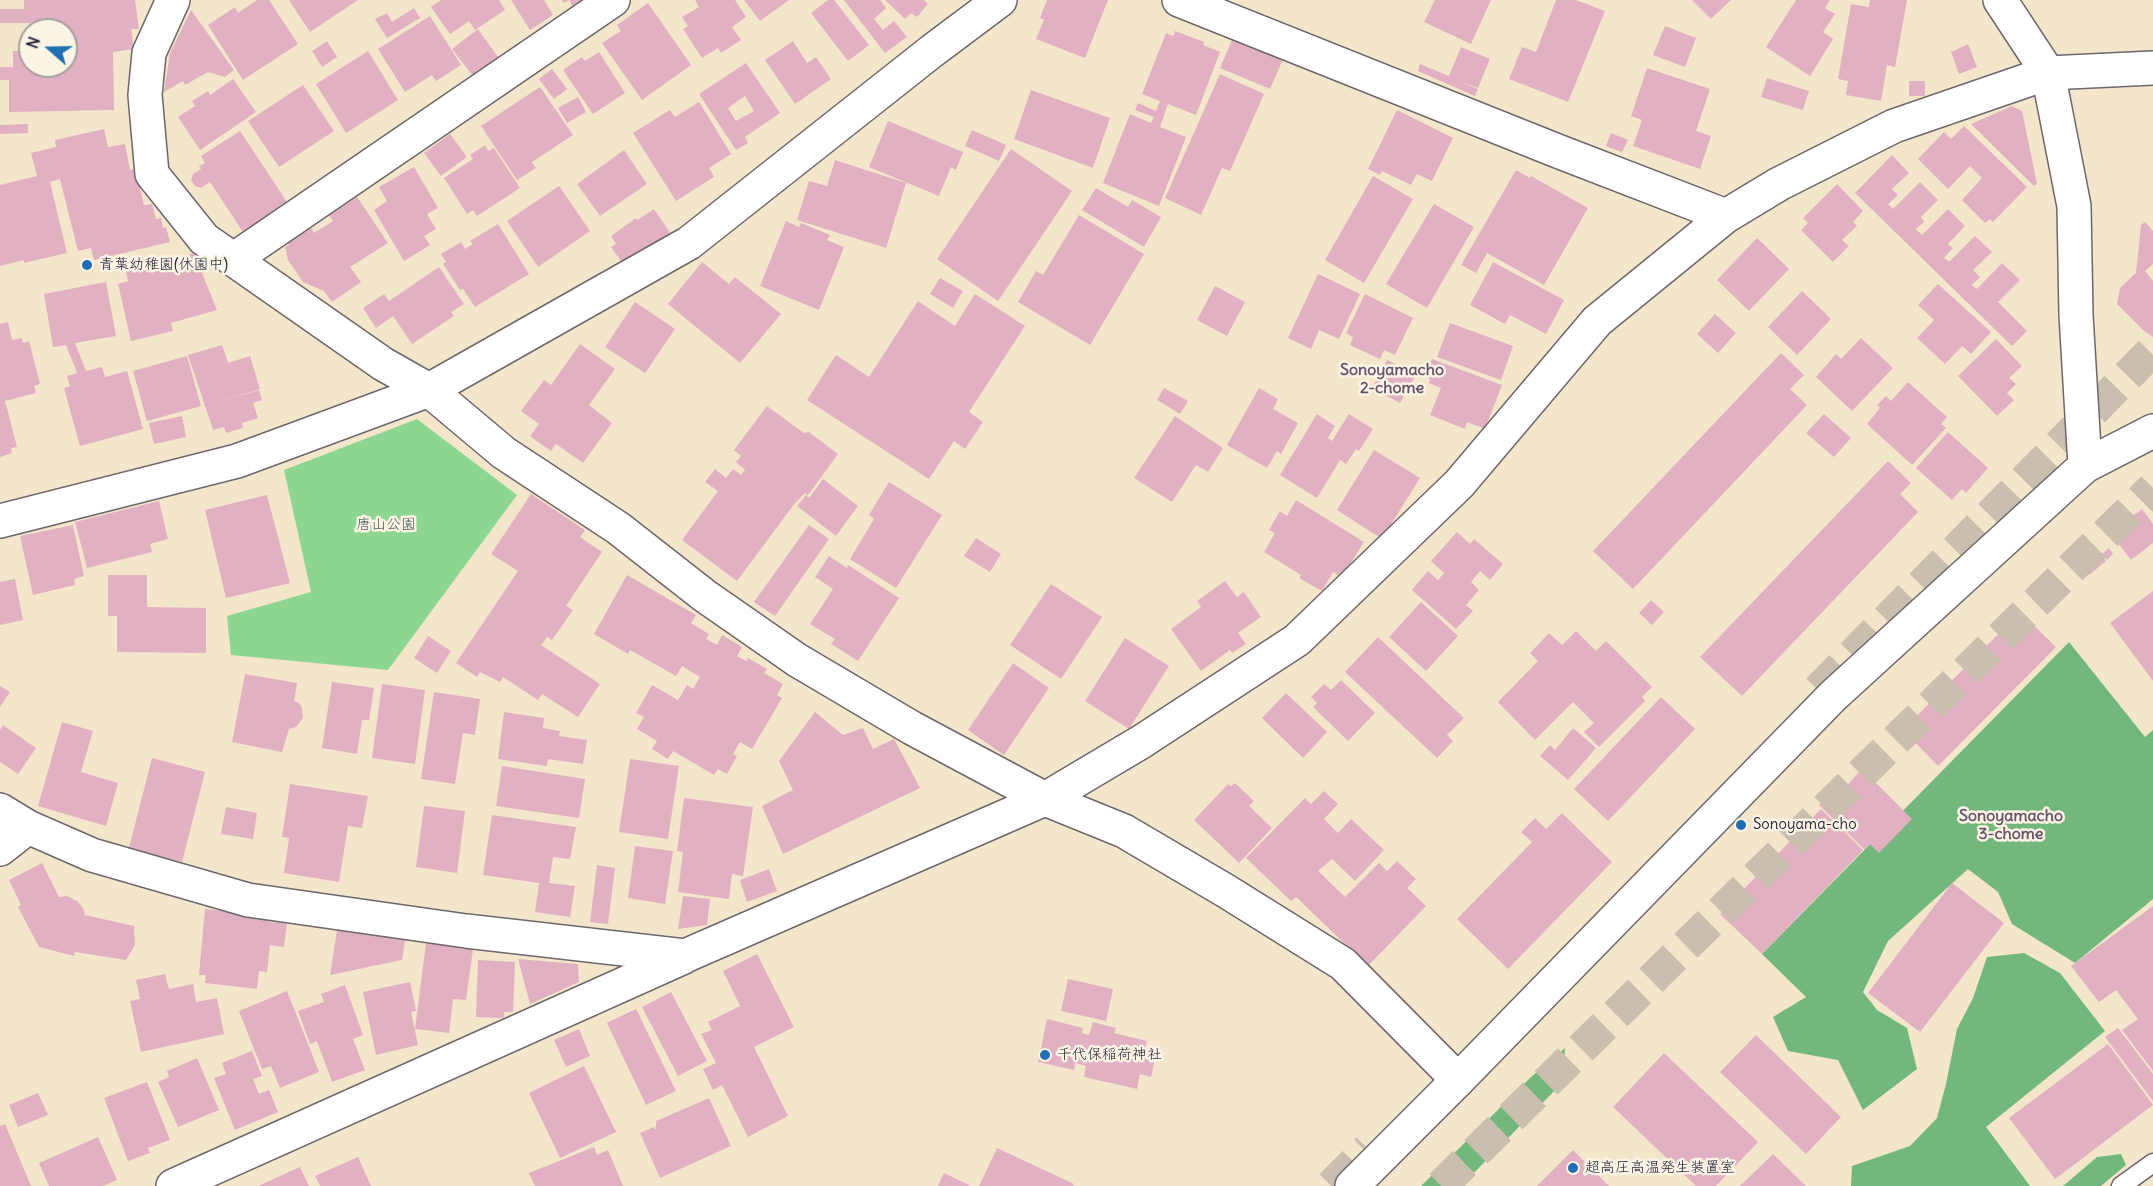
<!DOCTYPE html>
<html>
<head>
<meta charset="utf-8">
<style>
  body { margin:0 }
  #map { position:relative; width:2153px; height:1186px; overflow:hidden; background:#f4e6cb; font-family:Delius,sans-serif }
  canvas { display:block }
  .north { position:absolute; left:18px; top:18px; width:60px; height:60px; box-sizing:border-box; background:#fcf5e5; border:2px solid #a5a1a1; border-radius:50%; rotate:290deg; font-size:16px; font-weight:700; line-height:24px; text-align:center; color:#22223b }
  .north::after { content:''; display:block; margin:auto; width:21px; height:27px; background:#1f6fb2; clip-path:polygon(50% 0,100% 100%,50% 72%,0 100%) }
</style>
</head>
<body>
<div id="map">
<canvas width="2153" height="1186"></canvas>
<div class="north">N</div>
</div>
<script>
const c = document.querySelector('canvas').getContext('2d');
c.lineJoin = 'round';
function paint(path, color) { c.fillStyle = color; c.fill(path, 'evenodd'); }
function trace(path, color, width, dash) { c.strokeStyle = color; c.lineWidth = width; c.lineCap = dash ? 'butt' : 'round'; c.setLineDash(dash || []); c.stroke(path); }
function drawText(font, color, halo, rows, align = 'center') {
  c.font = font + ' Delius,"Klee One",sans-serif'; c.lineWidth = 5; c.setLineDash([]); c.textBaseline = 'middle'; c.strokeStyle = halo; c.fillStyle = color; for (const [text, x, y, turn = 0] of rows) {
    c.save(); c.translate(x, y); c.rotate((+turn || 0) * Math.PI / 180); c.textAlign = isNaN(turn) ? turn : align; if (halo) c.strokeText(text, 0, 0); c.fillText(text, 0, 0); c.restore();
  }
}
paint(new Path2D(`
  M417 419 517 495 388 670 231 655 227 616 311 592 284 470Z`), '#8dd692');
paint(new Path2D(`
  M2069 642 2145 737 2153 730V899L2075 963 2012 924 1998 892 1968 869 1888 941 1863 992 1877 1010 1907 1028 1917 1069 1863 1110 1838 1060 1788 1051 1773 1017 1806 997 1762 954Z
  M2024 953 2060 973 2105 1031 1986 1127 2030 1186H1851L1852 1166 1910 1146 1937 1118 1946 1084 1957 1029 1973 998 1987 957Z
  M1565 1048 1563 1082 1461 1186H1421L1530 1078Z
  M2121 1154 2126 1165 2101 1186H2063L2097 1157Z`), '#72b77c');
paint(new Path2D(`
  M24 0H135L139 29H131L134 49 113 52 114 110 9 112V80H0V67H13V51H30V66H66V30H33V23H0V9H24Z
  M257 0H269L298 44 243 80 208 25 235 7 238 13Z
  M289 0H358L310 32Z
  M441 0H499L505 10 475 30 469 21 450 34 431 7Z
  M511 0H544L553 15 530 30Z
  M562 0H596L577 13 569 0 564 3Z
  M695 0H735L746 17 732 27 741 40 721 53 718 48 702 58 683 29 688 26 682 17 699 7Z
  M744 0H789L760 21Z
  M828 0H834L869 45 848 61 811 13Z
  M844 0H880L886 8 874 19 883 30 894 21 907 37 885 53Z
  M885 0H924L928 4 917 17 911 13 905 19Z
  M1047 0H1108L1085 58 1036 39 1044 20 1040 18Z
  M1435 0H1491L1471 44 1424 22Z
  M1556 0H1576L1605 11 1568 102 1509 79 1522 47 1536 52Z
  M1692 0H1731L1711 19Z
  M1796 0H1830L1825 8 1835 14 1823 32 1833 39 1810 76 1766 47Z
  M1870 0H1907L1895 67 1887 65 1881 101 1846 95 1848 81 1838 79 1851 4 1869 7Z
  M648 3 691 65 642 100 602 43 621 31 617 25Z
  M414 8 420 18 387 38 375 19 387 13 392 22Z
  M191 10 234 70 225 77 208 72 185 85 183 81 164 92 170 53Z
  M430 16 461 65 436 81 432 75 405 92 378 49Z
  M1665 26 1696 38 1685 67 1653 55Z
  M478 29 498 57 473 76 452 49Z
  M1175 31 1204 42 1203 45 1220 52 1196 115 1168 104 1160 127 1186 137 1159 206 1103 183 1130 114 1151 123 1154 117 1135 110 1138 103 1156 111 1160 101 1142 94 1166 33 1173 36Z
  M1233 38 1283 59 1270 89 1220 68Z
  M327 41 337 57 322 67 312 51Z
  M793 41 807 63 816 57 831 79 795 104 765 60Z
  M1968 44 1977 67 1959 74 1951 52Z
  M1461 47 1490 59 1478 88 1461 82 1478 89 1475 96 1418 71 1420 64 1449 76Z
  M368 51 398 100 346 133 316 84Z
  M599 52 625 93 593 114 563 70 582 57 585 61Z
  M746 63 780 113 745 137 748 143 736 150 699 94ZM745 96 754 111 736 121 728 108Z
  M1647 68 1710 89 1696 131 1711 136 1700 169 1633 146 1642 120 1631 116Z
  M552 69 567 89 554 99 539 79Z
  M1220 74 1264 94 1230 171 1222 168 1201 215 1165 198Z
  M1767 78 1809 91 1803 110 1761 97Z
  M233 79 256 112 200 150 178 117 195 106 192 101 208 91 210 95Z
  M1909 81H1925V96H1909Z
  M303 85 334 131 279 167 248 121Z
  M540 87 573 135 532 162 536 168 517 180 481 126Z
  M1031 90 1110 118 1093 168 1014 139Z
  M578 97 586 112 567 123 558 108Z
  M699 102 731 154 709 168 714 177 676 201 633 133 670 110 675 117Z
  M2012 106 2022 111 2037 184 2034 186 1971 124Z
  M1397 110 1453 138 1432 181 1417 174 1411 185 1382 171 1380 175 1368 169Z
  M888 121 963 152 956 170 951 167 939 196 869 167Z
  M28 124V133L0 134V125Z
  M1964 126 2027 187 1993 222 1990 219 1985 223 1962 200 1982 178 1970 166 1948 189 1918 159 1944 132 1951 139Z
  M104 129 108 147 125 144 130 170 135 169 144 205 152 204 156 219 161 218 163 228 166 227 170 242 94 260 91 248 78 251 60 179 50 182 67 253 24 263V260L0 266V185L37 176 31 153 56 147 55 140Z
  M972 130 1006 145 999 161 965 146Z
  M240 131 287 202 243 232 210 182 201 188 195 186 191 180 193 174 201 169 199 166 205 163 201 156Z
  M1611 133 1628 140 1622 152 1606 146Z
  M450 134 467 157 441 176 424 153Z
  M485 145 488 151 494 148 520 188 477 216 473 210 467 214 444 178 473 159 470 155Z
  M1011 149 1072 191 998 301 937 259Z
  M624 150 647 184 600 216 577 184Z
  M1892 155 1909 173 1892 189 1898 195 1888 204 1893 209 1920 182 1938 200 1921 217 1924 222 1916 229 1922 235 1948 209 1965 226 1948 244 1953 248 1944 258 1949 262 1975 236 1992 252 1973 270 1980 277 1972 285 1977 289 2002 263 2020 280 1998 302 2027 331 2012 346 1855 193Z
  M835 160 906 183 886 248 797 220 809 181 827 186Z
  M414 167 438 208 427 214 436 229 424 236 430 245 404 261 374 210 387 201 379 187Z
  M1516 170 1530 178 1531 176 1588 208 1544 285 1487 253 1476 273 1461 265Z
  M1373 176 1413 199 1364 283 1325 260Z
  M1837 184 1863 211 1853 222 1857 226 1842 240 1849 246 1833 262 1801 230 1808 223 1803 218Z
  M559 186 590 231 538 267 507 221Z
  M1096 188 1128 207 1132 200 1161 217 1144 247 1082 210Z
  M357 197 388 243 350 267 361 282 332 302 324 291 303 282 288 260 285 247 289 245 288 243 311 228 314 233 333 221 329 215Z
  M1434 204 1474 227 1427 308 1386 284Z
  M654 209 671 234 655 245 653 243 623 264 611 247 616 244 611 236 636 218 637 220Z
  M1079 215 1144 254 1090 345 1018 302 1036 271 1043 275Z
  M786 221 799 227 801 223 830 235 827 240 844 247 819 310 760 286Z
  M2145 222 2153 231V264L2145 271 2153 281V337L2144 331 2117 304 2120 288 2136 273 2141 225Z
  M498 224 529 274 475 307 463 289 460 290 443 264 446 262 441 254 461 242 465 249 473 244 470 241Z
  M1757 238 1789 269 1749 311 1717 280Z
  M194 253 217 310 171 323 173 331 131 341 118 284 128 281 126 271Z
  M702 262 729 284 735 277 781 314 740 363 668 304Z
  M1493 262 1564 300 1546 334 1510 315 1505 324 1470 305Z
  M439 267 464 304 451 312 454 316 412 344 393 316 376 328 363 308 384 294 389 301Z
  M1318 274 1360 294 1339 339 1319 330 1311 349 1288 338Z
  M940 278 963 291 953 308 930 294Z
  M106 282 116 336 75 343 86 371 102 367 105 377 127 371 143 429 80 446 64 388 70 386 67 376 77 373 66 345 53 347 44 294Z
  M1938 284 1991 332 1971 354 1962 346 1945 364 1917 338 1934 320 1918 305Z
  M1215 286 1245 302 1227 336 1197 320Z
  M1802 291 1831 319 1797 355 1768 327Z
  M975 294 1025 326 969 412 983 422 965 449 954 441 929 479 807 400 836 355 869 377 918 301 955 326Z
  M1365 294 1413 318 1395 355 1384 350 1380 359 1350 345 1353 337 1346 333Z
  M635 302 675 329 645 373 605 347Z
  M1715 314 1736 333 1718 353 1697 334Z
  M8 322 12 340 22 338 23 343 29 341 40 384 34 386 36 393 5 401 17 447 11 448 12 453 0 457V324Z
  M1450 323 1513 346 1501 380 1437 357Z
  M1861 338 1893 368 1852 411 1816 377 1836 354 1841 359Z
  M1996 339 2022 366 2009 378 2016 384 2007 393 2014 400 1997 416 1958 376Z
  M580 344 615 369 589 405 612 423 583 463 556 444 551 451 530 436 539 424 521 411 544 380 551 385Z
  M222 345 228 363 250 356 260 389 219 402 259 390 262 400 253 403 258 418 242 423 243 428 226 433 224 427 213 430 188 355Z
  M1781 353 1804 375 1790 389 1807 405 1633 589 1593 551Z
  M187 356 201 406 147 421 133 371Z
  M1432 359 1502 385 1485 429 1467 422 1465 429 1430 415 1441 388 1429 383 1430 379 1425 377Z
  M1387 360 1416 375 1400 403 1372 388Z
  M1908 382 1947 417 1941 424 1946 428 1912 465 1867 424 1880 408 1877 405 1886 396 1891 401Z
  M1164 388 1188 401 1180 414 1157 400Z
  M1259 388 1278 399 1273 409 1298 423 1281 454 1277 451 1267 468 1227 445Z
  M767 406 804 433 809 432 838 454 808 495 805 493 795 503 737 581 682 540 718 491 705 482 715 469 726 478 733 469 741 475 745 470 736 462 741 456 734 450Z
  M1317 414 1335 426 1328 438 1332 441 1349 414 1373 429 1359 451 1356 449 1346 464 1340 460 1317 498 1280 475Z
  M1824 414 1851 438 1834 457 1806 433Z
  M182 416 186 437 154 444 149 423Z
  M1175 416 1223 448 1208 472 1196 465 1172 502 1134 478Z
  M1948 432 1988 468 1966 493 1962 489 1952 500 1916 468Z
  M1374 450 1420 478 1382 539 1337 510Z
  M1888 461 1911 483 1900 494 1918 512 1742 696 1700 657Z
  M823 479 858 506 836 536 797 506 806 495 809 498Z
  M889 482 942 515 896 588 850 559 874 519 869 515Z
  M531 494 585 530 580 537 602 552 566 606 573 610 552 640 547 637 541 645 600 684 578 717 542 694 538 700 503 677 500 682 480 672 477 677 456 663 518 571 491 554Z
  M267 495 290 583 226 598 205 510Z
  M1296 500 1364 542 1342 577 1333 572 1322 591 1299 578 1301 575 1264 552 1275 533 1269 530 1280 511 1287 516Z
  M159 501 168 539 150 544 152 552 87 568 75 522Z
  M2142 509 2153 524V543L2131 560 2110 533Z
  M73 525 84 576 74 579 75 585 33 595 20 536Z
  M809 525 829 539 775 616 754 602Z
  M1457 532 1470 544 1474 539 1503 564 1490 580 1480 571 1471 582 1479 590 1466 605 1473 611 1456 629 1412 590 1428 571 1438 580 1444 573 1431 561Z
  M976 538 1001 554 990 572 964 556Z
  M2109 548 2113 554 2107 560 2102 554Z
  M2100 553 2106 561 2089 575 2082 567Z
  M829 556 847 568 848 565 899 598 858 661 831 644 835 639 810 624 833 589 815 577Z
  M108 575H147V607L206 608V653L117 652V616H108Z
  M627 575 696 615 691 623 709 634 706 639 717 645 722 635 742 647 737 656 746 661 748 658 767 669 764 673 783 684 777 695 782 698 752 749 740 742 733 754 737 756 727 774 718 769 714 775 673 751 668 759 652 749 657 741 637 729 644 717 636 713 652 685 678 700 687 685 693 689 700 677 682 666 676 676 630 650 628 654 594 634Z
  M15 579 23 620 0 625V582Z
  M1225 581 1237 597 1244 592 1261 617 1238 633 1246 644 1232 653 1230 650 1201 671 1171 629 1201 607 1197 601Z
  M1051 584 1102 617 1061 679 1010 645Z
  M2153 591V681L2110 623Z
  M1651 600 1664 612 1652 625 1639 613Z
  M1421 602 1458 636 1426 671 1389 637Z
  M2020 612 2056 647 1938 766 1903 730Z
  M1576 631 1596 651 1606 641 1652 687 1642 697 1645 701 1599 747 1584 732 1594 723 1573 702 1535 740 1498 702 1538 661 1530 653 1549 633 1562 645Z
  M428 636 451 651 437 673 414 658Z
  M1378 637 1464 718 1447 735 1453 741 1437 758 1345 672Z
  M1125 638 1169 666 1129 729 1085 701Z
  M1013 663 1049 688 1004 755 968 730Z
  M245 674 297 683 294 701 299 703 302 708 303 718 296 727 289 729 282 752 232 742Z
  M1341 680 1375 713 1348 741 1313 707 1317 703 1311 697 1324 684 1331 690Z
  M332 682 374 688 369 720H362L357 754 322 748Z
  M382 684 425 690 415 764 372 758Z
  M0 686 10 692 0 707Z
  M434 692 480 699 475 735 463 733 455 784 421 779Z
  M1286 693 1327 732 1303 758 1262 718Z
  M1661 697 1695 729 1608 821 1574 789Z
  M504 712 544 718 543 728 560 731 559 736 587 740 583 764 548 759 547 766 498 759Z
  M815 712 843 735 863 728 873 749 894 739 920 788 783 854 762 806 793 790 779 761Z
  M62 722 93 731 81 772 118 783 106 826 38 806Z
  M3 725 36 748 18 774 0 762V730Z
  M1573 728 1596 748 1568 780 1540 756 1550 745 1555 750Z
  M152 758 205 772 182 862 129 848Z
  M630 759 679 766 668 839 619 832Z
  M502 766 585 779 579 818 496 806Z
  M1862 769 1912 819 1879 853 1870 844 1865 850 1819 805 1835 789 1840 793Z
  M1235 783 1254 801 1249 806 1272 828 1239 863 1194 820 1228 784 1231 786Z
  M290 784 368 796 362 828 348 826 339 882 284 873 289 838 282 837Z
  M1324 791 1338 804 1324 819 1338 833 1351 819 1384 850 1355 881 1332 859 1318 871 1345 897 1379 863 1387 871 1397 861 1416 879 1407 888 1426 906 1368 966 1296 897 1291 901 1246 858 1305 798 1311 804Z
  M684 798 753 807 743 876 732 874 729 899 678 892 683 852 677 851Z
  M424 806 465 811 457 873 416 867Z
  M226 807 257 813 253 839 221 834Z
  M1821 809 1863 850 1762 954 1720 914Z
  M1562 813 1612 862 1508 969 1457 919 1532 842 1521 832 1535 818 1546 829Z
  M492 815 576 827 570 859 553 857 549 883 575 886 570 917 535 912 539 883 483 875Z
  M635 846 673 851 665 904 628 898Z
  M42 863 59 897 67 896 77 901 83 908 85 915 134 926 135 945 126 960 75 952 74 956 39 947 18 907 21 905 9 880Z
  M597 865 615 868 608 924 590 922Z
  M769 869 777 891 747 902 740 880Z
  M1952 883 2004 923 1920 1032 1868 993Z
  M683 896 710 899 707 925 678 929Z
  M2153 906V1071L2122 1030 2138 1019 2116 990 2099 1002 2071 966Z
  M205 909 270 916 269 922 287 923 284 947 270 945 267 972 259 971 257 989 205 983 206 975H199Z
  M337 930 405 940 402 960 330 975Z
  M426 943 473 949 466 1000 453 999 449 1033 415 1029Z
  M757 954 794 1027 754 1047 788 1116 748 1137 722 1085 713 1090 703 1069 716 1063 701 1034 712 1030 708 1022 740 1006 723 971Z
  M518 959 578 964 579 982 530 1004Z
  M478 960 515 962 513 1012H504V1018L476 1017Z
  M165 974 169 989 193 984 196 1002 217 998 224 1034 141 1052 130 1001 140 999 136 980Z
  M1068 979 1113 989 1106 1021 1061 1011Z
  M410 982 416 1011 411 1012 418 1045 376 1055 363 992Z
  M345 985 363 1035 353 1039 365 1070 332 1082 317 1041 310 1044 298 1011 324 1002 321 994Z
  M287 991 319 1072 280 1088 271 1066 262 1069 239 1011Z
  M671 992 707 1061 678 1076 642 1007Z
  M636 1009 676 1091 646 1105 607 1023Z
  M1047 1019 1083 1028 1082 1033 1089 1035 1093 1022 1116 1028 1114 1033 1147 1041 1144 1051 1156 1054 1151 1077 1140 1074 1137 1089 1084 1077 1086 1066 1075 1063 1074 1070 1038 1062Z
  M2118 1028 2153 1074V1101L2105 1037Z
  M579 1029 590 1056 566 1067 554 1040Z
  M1756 1035 1841 1117 1806 1154 1720 1072Z
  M2108 1044 2153 1105 2055 1179 2009 1118Z
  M252 1051 262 1076 253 1079 259 1094 269 1090 278 1112 235 1130 214 1078 226 1074 222 1063Z
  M1664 1053 1758 1142 1716 1186H1696L1613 1107Z
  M197 1058 219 1110 178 1127 158 1082 169 1077 167 1071Z
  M584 1066 616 1132 560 1158 529 1093Z
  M147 1082 170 1140 148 1148 150 1153 128 1161 104 1098Z
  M38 1093 48 1115 18 1127 9 1105Z
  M709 1098 731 1146 660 1178 640 1133 654 1127 656 1130V1121Z
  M5 1124 31 1186H0V1126Z
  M98 1137 117 1180 103 1186H49L39 1163Z
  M594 1147 597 1155 608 1150 623 1186H535L529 1173Z
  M997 1148 1074 1184 1073 1186H979Z
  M1573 1150 1609 1186H1537Z
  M1773 1154 1806 1186H1740Z
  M358 1157 371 1186H320L315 1176Z
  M300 1167 309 1186H258Z
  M944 1173 971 1186H938Z`), '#e2b0c3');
trace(new Path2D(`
  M1818 690 2153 350
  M1331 1186 1368 1149
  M1441 1186 2153 488`), '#cabfae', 33, [33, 16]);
const lane = new Path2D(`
  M2121 1186 2153 1163`);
const street = new Path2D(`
  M173 0 149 53 145 95 152 174 204 239 383 364 429 390 504 453 618 528 705 596 797 660 912 728 1045 799 1124 831 1226 891 1343 964 1458 1080
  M1179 0 1560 152 1726 216
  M234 259 613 0
  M0 521 237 461 429 390 689 243 932 51 1000 0
  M0 810 28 827 92 855 248 900 466 931 685 956 1045 799 1141 742 1297 640 1459 484 1597 321 1726 216 1779 184 1894 126 2048 73 2153 68
  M0 849 28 827
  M173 1186 684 957`);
const secondary = new Path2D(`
  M2000 0 2048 73 2074 206 2076 315 2085 466
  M1352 1186 1458 1080 1833 696 2085 466 2153 431`);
trace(lane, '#6c676d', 21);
trace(street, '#6c676d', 36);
trace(secondary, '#6c676d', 36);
trace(lane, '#fff', 18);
trace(street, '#fff', 33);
trace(secondary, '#fff', 33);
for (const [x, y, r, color] of [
  [87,265,6,"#1f6fb2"],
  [1741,825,6,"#1f6fb2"],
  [1045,1055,6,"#1f6fb2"],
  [1573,1168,6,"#1f6fb2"]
]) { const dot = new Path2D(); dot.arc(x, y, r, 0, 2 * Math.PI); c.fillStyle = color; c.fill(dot); trace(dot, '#fcf5e5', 2); }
drawText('15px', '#22223b', '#fcf5e5', [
  ["青葉幼稚園(休園中)",99,265],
  ["Sonoyama-cho",1753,825],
  ["千代保稲荷神社",1057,1055],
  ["超高圧高温発生装置室",1585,1168]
], 'left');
drawText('15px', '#425855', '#fcf5e5', [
  ["唐山公園",386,525]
]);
drawText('bold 16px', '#65546b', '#fcf5e5', [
  ["Sonoyamacho",1392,370],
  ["2-chome",1392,388],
  ["Sonoyamacho",2011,816],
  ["3-chome",2011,834]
]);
</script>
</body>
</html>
